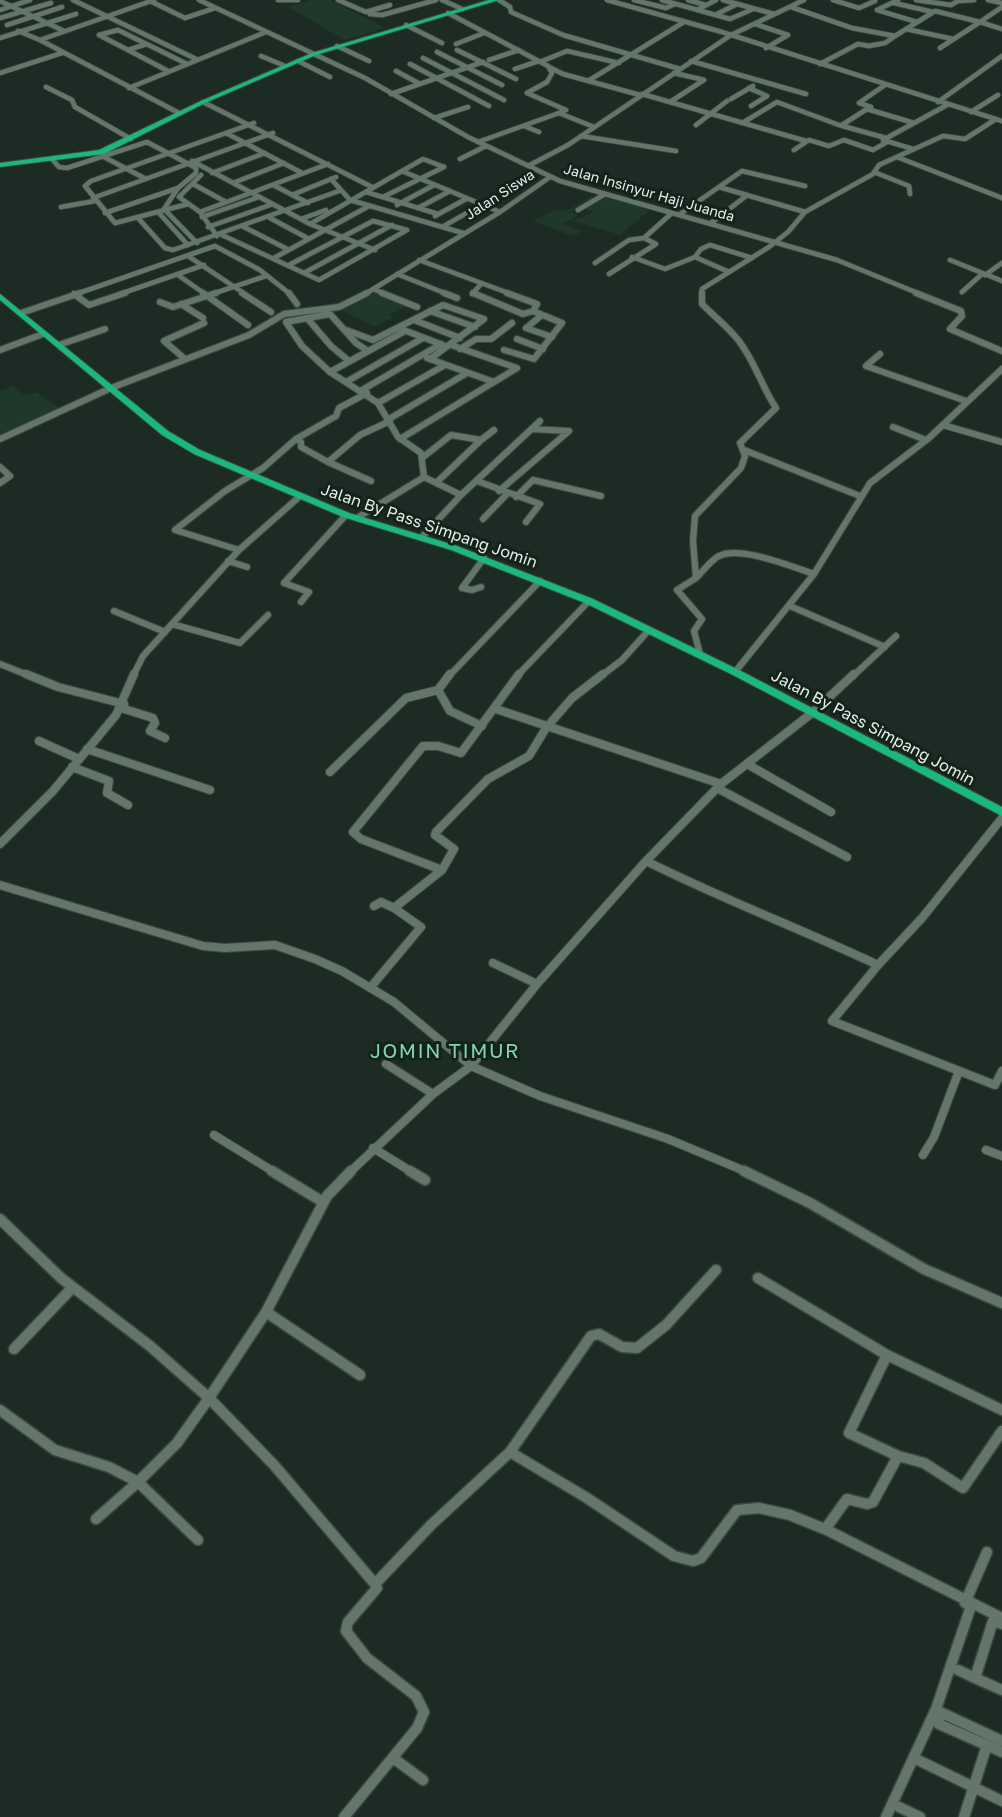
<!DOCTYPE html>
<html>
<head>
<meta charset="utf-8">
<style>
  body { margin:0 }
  canvas { display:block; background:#1c2c24 }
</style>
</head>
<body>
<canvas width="1002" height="1817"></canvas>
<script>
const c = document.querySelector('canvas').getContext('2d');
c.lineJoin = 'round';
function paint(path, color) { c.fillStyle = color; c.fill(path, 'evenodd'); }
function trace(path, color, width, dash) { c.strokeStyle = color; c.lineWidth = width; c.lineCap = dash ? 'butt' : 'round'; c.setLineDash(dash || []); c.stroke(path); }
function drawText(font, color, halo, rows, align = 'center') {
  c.font = font + ' "Golos Text",sans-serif'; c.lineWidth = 6; c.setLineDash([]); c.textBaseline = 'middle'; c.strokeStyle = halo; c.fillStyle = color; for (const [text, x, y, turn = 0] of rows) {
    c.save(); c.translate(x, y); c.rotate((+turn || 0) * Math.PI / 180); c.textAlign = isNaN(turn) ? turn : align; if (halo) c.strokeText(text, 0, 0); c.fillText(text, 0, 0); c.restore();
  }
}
paint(new Path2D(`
  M311 0H330L385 28 345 40 288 7Z
  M607 195 650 210 620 235 574 221 593 212 585 209Z
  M591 196 595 197 571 212 578 215 563 224 582 231 573 236 533 221 556 209 565 212Z
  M373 291 408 305 389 315 392 318 374 326 341 310Z
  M12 386 26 396 36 392 61 409 0 435V391Z`), '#20372c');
const minorFar3 = new Path2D(`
  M73 0 196 59
  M154 0 40 40 179 113
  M199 0 365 78 468 137 560 181 837 260 920 294
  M278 0H298
  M338 0 366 12 390 5
  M442 0 462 9
  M499 0 510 7 511 12 563 35 680 69
  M607 0 722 32 1002 121
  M634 0 666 8 675 4
  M662 0 730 19 753 9
  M688 0 706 5
  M723 0 774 14
  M833 0 859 8 875 1
  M898 0 877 10 917 22
  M916 0 951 5 958 1 974 0
  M988 0 1002 3
  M0 1 64 31
  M150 1 185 18 215 8
  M894 3 933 12
  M791 7 852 28 895 36 935 11 980 22 940 48
  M1002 7 980 22 1002 29
  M0 10 30 0
  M697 10 716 0
  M448 13 548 66 552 73 547 82 527 93 566 110 559 113
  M370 14 382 15 436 0
  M715 15 737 4
  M0 18 51 3
  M755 24 788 35
  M7 25 62 7
  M406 25 442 43
  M906 29 953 39
  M18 31 40 40
  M0 38 76 14
  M147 44 128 50 168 71
  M456 44 484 33
  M337 46 369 61
  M766 48 788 35
  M128 50 99 35 118 30 185 63
  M457 50 516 79
  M437 52 502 85
  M261 56 285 66
  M423 58 504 100
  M489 60 519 50
  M298 61 330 77
  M691 61 806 94
  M540 62 567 51 619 63
  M410 64 489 106
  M820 64 858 44 869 46 885 43 895 36
  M549 67 563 74 640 95
  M515 69 539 61
  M396 71 420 84
  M0 73 62 53
  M674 73 704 80
  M588 81 684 22
  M885 85 859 103 871 107 867 109 914 123
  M46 87 72 100 75 107 131 139
  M129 88 266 32
  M749 88 767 96 751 106
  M391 94 483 62
  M642 94 806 141
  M731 99 753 86
  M203 102 372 187
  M670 102 704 80
  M938 102 1002 56
  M971 112 998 95
  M434 118 468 107
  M744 122 777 102 839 125 886 138
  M696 125 727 101
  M842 125 867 109
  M524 126 539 132
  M226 133 302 173
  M581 136 676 151
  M478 142 559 113 594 127
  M913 149 883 140 947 105
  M794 150 809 140 829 146 844 140 873 150 887 142
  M104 157 146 179
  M897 157 1002 198
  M52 159 59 167 67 168 147 142 196 168V173L178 188 164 209 197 243
  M460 159 486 146
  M192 161 310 224 375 250
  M530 165 568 145 731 35 804 0
  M402 171 500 212
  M874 172 909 186 910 194
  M212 173 265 153
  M201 175 179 197 200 212 217 236
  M331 179 350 200 463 233
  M233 183 284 163
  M193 184 226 202
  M273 185 308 203
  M719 187 805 212
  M366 192 438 214
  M292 195 336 177
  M383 197 444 167
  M93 198 273 133
  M188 204 115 223 85 186 91 181 254 123
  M397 205 434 185
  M61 207 95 201
  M418 208 450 191
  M578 210 605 194
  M158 212 188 245
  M200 212 328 164
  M105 213 178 188
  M680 214 742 171 805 186
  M435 216 466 199
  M202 217 259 197
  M138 218 165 248 173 250 339 191
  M270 218 309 239
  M301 219 326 210
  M711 223 746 196
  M310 224 423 159 444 167
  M242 226 289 250
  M208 227 273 204
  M442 227 481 205
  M222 235 319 280 407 230
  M188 256 245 294
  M632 257 665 269 695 257 701 249 710 245 752 258
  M695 257 729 272
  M274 258 369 206
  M419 260 511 294
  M950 260 1002 281
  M595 263 629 240 644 238 673 212
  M289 265 373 221 407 230
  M304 273 392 225
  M397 274 447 294
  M609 274 656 244 644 238
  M178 275 205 294
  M985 275 1002 263
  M373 289 386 294
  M962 292 982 274
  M76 294 215 246 260 270 290 294
  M120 294 204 265
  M212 294 266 276
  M365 294 500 212 550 177
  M472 294 481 284
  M702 294V289L769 247 788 232 805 212 873 174 879 165 943 136 965 139 996 119`);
const minorFar2 = new Path2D(`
  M203 293 248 325
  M242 293 271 312
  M289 293 297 304
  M382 293 417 307
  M444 293 457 298
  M473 293 523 314 533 311
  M916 293 961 311 962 316 950 329 1002 351
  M74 294 89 305 125 293
  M160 302 173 307 216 293
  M181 304 203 318
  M430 311 475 327
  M21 313 80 293
  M542 315 526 328 552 337
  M307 318 331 346 349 361
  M414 320 460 338
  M401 329 443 345
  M346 330 373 340 443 305 484 319 430 359
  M517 339 543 349
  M59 345 105 329
  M460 349 476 339H491L512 323
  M0 350 43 334
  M504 350 534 359 562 323 533 311 537 304 507 293
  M368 351 356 343 330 314 286 322 302 346 330 372 378 403 398 437 421 453 424 477 461 495
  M880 354 866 366 966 401
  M427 358 494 382
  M185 359 164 341 204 323
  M330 372 405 331
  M346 382 423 338
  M362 390 441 344
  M378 403 445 365
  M389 419 467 373
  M943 425 1002 442
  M893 427 926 440
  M0 439 111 388 249 335 284 314 339 307 367 293
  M296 439 301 442V447L328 462
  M400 439 517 368 451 345
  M481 440 494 430
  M744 450 860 496
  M422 458 451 435 481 440 436 483
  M0 467 10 476 0 483
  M371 481 328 462 360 435 390 421
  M477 481 540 504 526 522
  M499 491 569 431 532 429
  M516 497 533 480 601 496
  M357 518 424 477
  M483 519 507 494
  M175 530 225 491 263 468 296 439 336 416 339 408 367 393
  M175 530 239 550
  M422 537 461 495 540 421
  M228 561 247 567
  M696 578C703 571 711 560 719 556 739 545 793 567 814 574
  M481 587 472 590 462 588 484 558
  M301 602 309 592 284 583 346 515
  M790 606 885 647
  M114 611 165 632
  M172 624 240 643 268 615
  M700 654 694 631 702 619 677 590 696 578 693 541 695 516 741 468 745 456 740 443 776 408C762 387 755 362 739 341 729 328 714 316 702 304V293
  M0 664 30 676
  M735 672 814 574 870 483 929 438 1002 369
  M133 676 143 656 239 550 299 497
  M449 676 540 581
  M517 676 589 601
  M601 676 622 660 649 630
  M853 676 896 636`);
const minorFar1 = new Path2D(`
  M26 674 58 687 124 704
  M438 690 450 711 482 726
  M121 708 153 718 155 723 150 731 165 738
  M496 709 721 784
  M39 741 79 759
  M87 749 210 790
  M747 764 831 812
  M72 767 109 781 107 793 128 805
  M330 772 406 698 438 690 450 674
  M717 788 847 857
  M1002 818 922 918 878 965 832 1021 995 1085 1002 1071
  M0 844 53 791 116 715 134 674
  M646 861C722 899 801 929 878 965
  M442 870 361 839 353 832 423 746H438L461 753 519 674
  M0 885 203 946 225 948 275 945 315 959 342 971 394 1002 471 1066 540 1096 668 1139 747 1172
  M374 906 381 902 394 908
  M493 963 537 984
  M370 988 421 927 394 908 442 870 454 849 435 835 436 832 488 779 529 756 546 728 572 698 603 674
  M386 1064 433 1094
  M214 1135 274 1172
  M373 1148 412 1172
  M986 1150 1002 1156
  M923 1155 934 1137 959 1071
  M350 1172 433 1094 471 1066 537 984 646 861 721 784 812 713 854 674`);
const minor = new Path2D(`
  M272 1171 323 1202
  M410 1171 425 1180
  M744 1171 810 1203 924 1269 1002 1303
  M0 1219 61 1278 150 1346 209 1398 177 1443 138 1482 109 1467 55 1450 0 1410
  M758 1278 887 1355 1002 1410
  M266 1312 360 1375
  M14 1349 73 1287
  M887 1355 849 1433 898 1456
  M510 1452 587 1498 674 1556 693 1561 701 1558 737 1510 759 1508 790 1515 827 1530 1002 1618
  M96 1519 138 1482 198 1540
  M826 1528 847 1499 867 1504 873 1502 898 1456 924 1463 963 1488 1002 1431
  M375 1584 431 1525 510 1452 591 1336 599 1334 622 1347 637 1348 666 1325 716 1270
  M965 1603 987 1552
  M1002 1624 993 1621 975 1678 1002 1690
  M958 1670 975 1678
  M1002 1741 940 1712 939 1724 1002 1752
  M393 1758 423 1780
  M920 1761 1002 1801
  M899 1807 920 1817
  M344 1817 417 1728 424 1712 416 1696 367 1658 346 1631 348 1622 377 1588 375 1584 274 1465 209 1398 266 1312 327 1196 351 1171
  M886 1817 936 1709 971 1606
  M964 1817 987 1745`);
const highway = new Path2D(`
  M489 0H499L316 55 205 103 104 154 0 167V163L99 150 201 101 312 53Z
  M0 294 168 431 200 450 349 513 457 546 593 599 739 670 1002 807V816L731 674 585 603 451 550 343 517 194 454 162 435 0 300Z`);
trace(minorFar3, '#3b4842', 6);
trace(minorFar2, '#3b4842', 8);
trace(minorFar1, '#3b4842', 10);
trace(minor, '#3b4842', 13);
trace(highway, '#3b4842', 2);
trace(minorFar3, '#64766c', 4.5);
trace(minorFar2, '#64766c', 6);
trace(minorFar1, '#64766c', 8);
trace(minor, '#64766c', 10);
paint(highway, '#1ab87d');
drawText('14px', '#e3ede8', '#13221a', [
  ["Jalan Insinyur Haji Juanda",649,193,16],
  ["Jalan Siswa",500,195,-33]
]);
drawText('16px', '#e3ede8', '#13221a', [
  ["Jalan By Pass Simpang Jomin",429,526,19],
  ["Jalan By Pass Simpang Jomin",873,728,28]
]);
c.letterSpacing = '1.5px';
drawText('20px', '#83d4ab', '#13221a', [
  ["JOMIN TIMUR",445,1052]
]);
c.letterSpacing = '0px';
</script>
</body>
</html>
